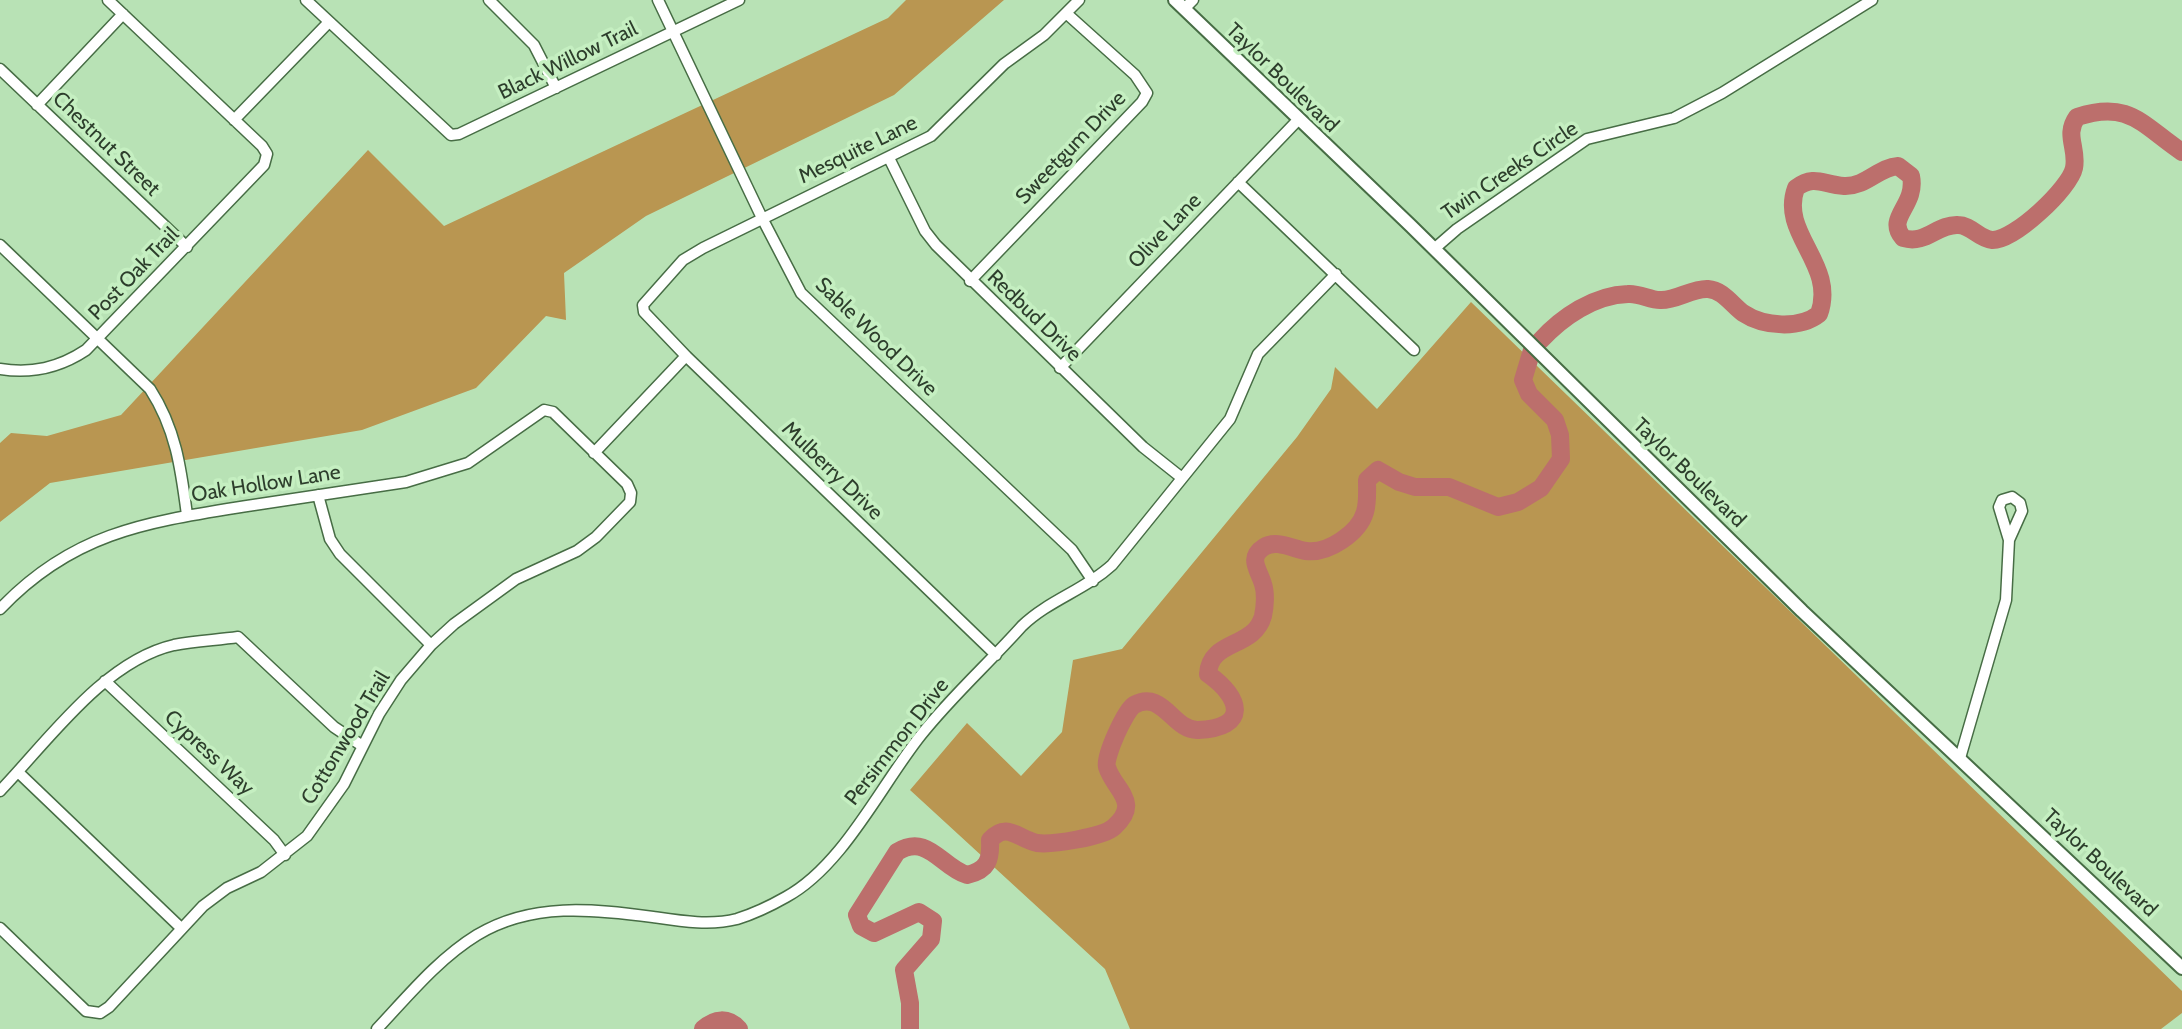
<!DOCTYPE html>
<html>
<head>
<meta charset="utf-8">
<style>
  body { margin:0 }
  canvas { display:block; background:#b8e2b5 }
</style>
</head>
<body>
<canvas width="2182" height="1029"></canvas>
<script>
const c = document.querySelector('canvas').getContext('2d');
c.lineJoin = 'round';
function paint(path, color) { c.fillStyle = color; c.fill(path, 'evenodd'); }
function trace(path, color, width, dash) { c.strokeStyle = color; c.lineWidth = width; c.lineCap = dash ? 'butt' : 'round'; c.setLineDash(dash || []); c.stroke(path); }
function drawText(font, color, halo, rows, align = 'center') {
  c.font = font + ' Cabin,sans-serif'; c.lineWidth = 7; c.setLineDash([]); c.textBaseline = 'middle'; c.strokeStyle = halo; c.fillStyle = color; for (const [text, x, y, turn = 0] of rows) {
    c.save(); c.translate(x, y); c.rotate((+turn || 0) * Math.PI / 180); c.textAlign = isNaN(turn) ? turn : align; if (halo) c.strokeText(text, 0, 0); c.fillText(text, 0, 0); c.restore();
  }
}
paint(new Path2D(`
  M906 0H1004L894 95 646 216 564 273 566 320 546 316 476 388 362 430 50 483 0 522V443L11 433 47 436 121 415 368 150 444 226 888 18Z
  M1471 302 2182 991V1013L2161 1029H1130L1105 969 910 790 967 723 1021 776 1062 732 1073 660 1122 649 1297 437 1331 389 1335 367 1377 409Z`), '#b99651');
trace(new Path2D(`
  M1540 341C1562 317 1594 295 1628 294 1639 293 1650 300 1660 300 1676 301 1692 288 1708 289 1723 290 1732 305 1743 313 1764 327 1800 329 1819 314 1837 264 1779 234 1796 188 1815 174 1823 185 1844 186 1866 187 1879 167 1898 166L1911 176C1917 206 1885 217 1903 238 1926 245 1937 224 1958 225 1971 225 1979 239 1992 240 2014 241 2070 188 2074 168 2078 148 2064 135 2077 117 2129 100 2141 124 2182 152
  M703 1029C715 1018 728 1017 739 1029
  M910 1029V1003L904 970 931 939 933 921 919 912 874 933 861 926 857 915 897 852C928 833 941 867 967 875 988 870 991 860 990 840 1007 821 1018 839 1037 843 1052 845 1103 837 1114 827 1142 802 1114 790 1107 767 1104 757 1125 711 1134 705 1163 689 1173 731 1198 730 1249 728 1242 698 1208 674 1210 639 1254 649 1263 616 1265 607 1266 593 1263 584 1259 570 1247 558 1264 547 1276 539 1293 549 1306 551 1328 554 1359 533 1365 512 1368 502 1367 490 1367 480L1378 470 1399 482 1415 487H1449L1498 507 1518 502 1541 488 1561 459 1560 435 1555 420 1529 394 1523 380 1532 350`), '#bc6f6c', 18);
const minor = new Path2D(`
  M306 0 451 135 459 134 739 0
  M489 0 534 45 556 88
  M658 0 762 218 801 293 1072 550 1093 581
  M1184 9 1193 0
  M0 69 187 247
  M37 105 123 14
  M234 120 329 22
  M889 158 925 231 936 245 1143 447 1182 478
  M1238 182 1414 350
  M0 245 150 389C176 429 181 469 187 515
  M1434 249 1457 229 1587 139 1674 118 1722 93 1872 0
  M970 281 1142 102 1147 93 1135 75 1066 13
  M1060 368 1297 121
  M0 369C32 374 59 368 86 350L264 165 267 154 262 146 108 0
  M594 453 686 356
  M318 495 330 539 340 554 431 645
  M2012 497 2020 503 2022 511 2009 540 1999 507 2002 500Z
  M0 609C73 532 147 522 247 506 300 498 353 490 406 482L468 463 544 410 553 412 627 484 631 493 630 502 596 537 577 551 516 579 454 624 431 645 401 680 379 714 344 784 307 836 261 872 227 888 203 906 109 1007 100 1013 86 1011 0 928
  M996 655 686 356 644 312 643 305 683 260 703 248 931 136 1004 64 1044 35 1079 0
  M105 681 274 840 285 855
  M1960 758 2006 600 2009 540
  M18 772 181 928
  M0 791C48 741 104 661 174 645 195 641 217 640 238 637L334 727 361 745
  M377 1029C408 996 438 959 477 935 532 902 593 909 653 917 680 921 710 926 737 919 753 914 772 905 786 897 843 866 881 785 921 735 952 696 989 663 1022 626 1049 600 1085 590 1112 565L1230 419 1258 354 1336 274`);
const tertiary = new Path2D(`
  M1175 0 1411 226 1802 611 2182 968`);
trace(minor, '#476d45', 13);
trace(tertiary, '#476d45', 16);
trace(minor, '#fff', 10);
trace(tertiary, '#fff', 12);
drawText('21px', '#2d3e2c', '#c5efc1', [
  ["Black Willow Trail",568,61,-26],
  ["Taylor Boulevard",1282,78,44],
  ["Chestnut Street",106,144,44],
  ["Sweetgum Drive",1071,148,-46],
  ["Mesquite Lane",858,150,-26],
  ["Twin Creeks Circle",1510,171,-34],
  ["Olive Lane",1165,231,-46],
  ["Post Oak Trail",134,274,-46],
  ["Redbud Drive",1034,316,44],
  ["Sable Wood Drive",876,337,44],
  ["Mulberry Drive",832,471,44],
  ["Taylor Boulevard",1689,473,44],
  ["Oak Hollow Lane",266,484,-9],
  ["Cottonwood Trail",346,738,-59],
  ["Persimmon Drive",897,742,-52],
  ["Cypress Way",209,753,43],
  ["Taylor Boulevard",2100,863,43]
]);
</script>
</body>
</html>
